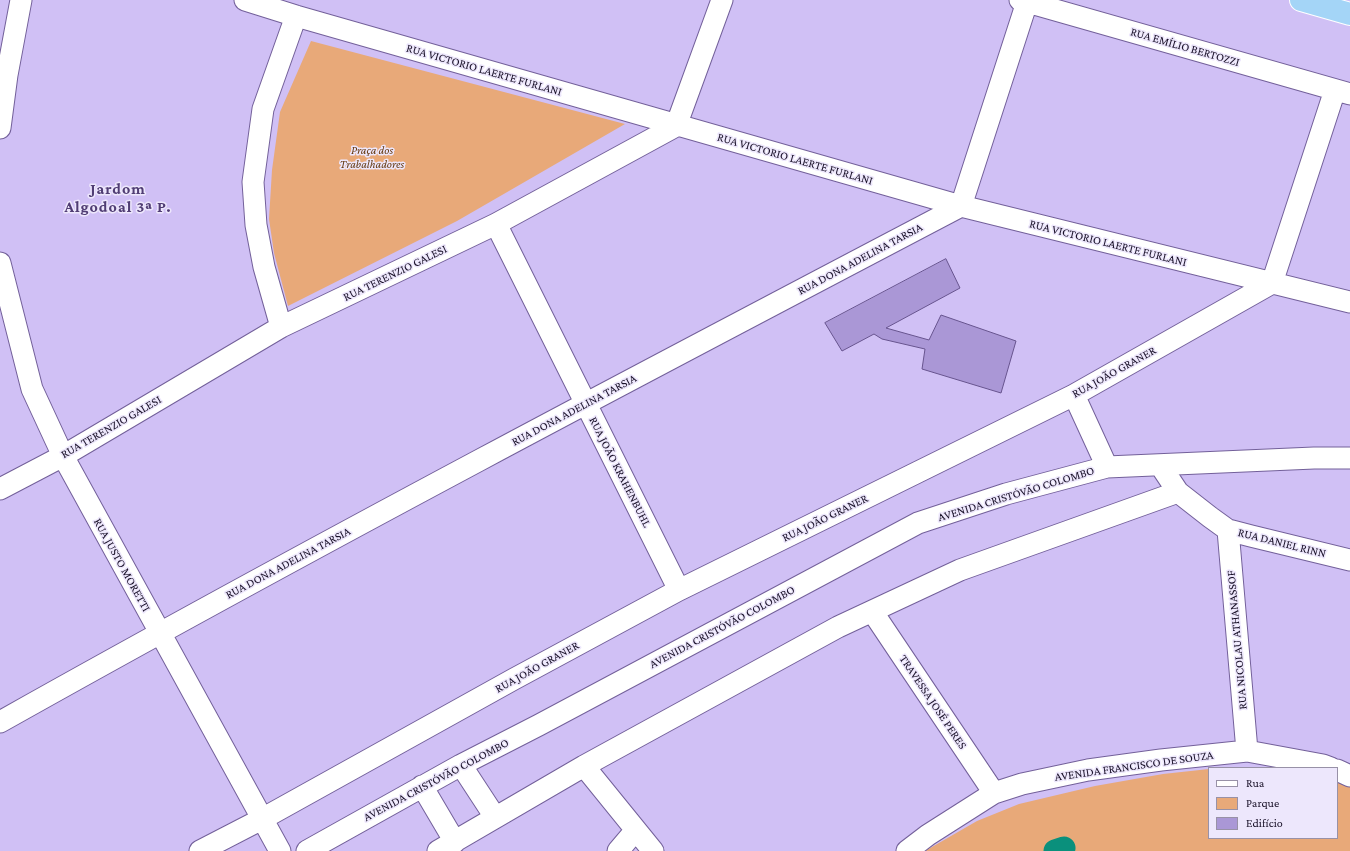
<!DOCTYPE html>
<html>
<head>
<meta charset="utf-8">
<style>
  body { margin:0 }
  #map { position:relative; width:1350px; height:851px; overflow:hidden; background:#d0c0f5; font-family:"Crimson Pro",serif }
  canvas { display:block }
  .legend { position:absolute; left:1208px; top:767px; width:130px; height:72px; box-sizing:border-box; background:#ede7fc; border:1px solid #9891a7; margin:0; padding:5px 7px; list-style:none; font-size:12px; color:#191128 }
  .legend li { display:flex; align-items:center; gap:8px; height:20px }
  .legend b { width:20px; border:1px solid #9891a7 }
</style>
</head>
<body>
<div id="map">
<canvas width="1350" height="851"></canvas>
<ul class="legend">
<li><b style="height:5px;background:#fff"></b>Rua</li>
<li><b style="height:11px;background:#e8a979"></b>Parque</li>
<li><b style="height:11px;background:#aa97d6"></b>Edifício</li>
</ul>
</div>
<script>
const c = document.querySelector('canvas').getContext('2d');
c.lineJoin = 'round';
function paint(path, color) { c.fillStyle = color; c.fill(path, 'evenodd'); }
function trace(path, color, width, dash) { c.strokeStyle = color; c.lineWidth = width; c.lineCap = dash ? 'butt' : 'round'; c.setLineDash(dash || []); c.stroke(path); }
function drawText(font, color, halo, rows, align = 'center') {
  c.font = font + ' "Crimson Pro",serif'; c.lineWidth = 3; c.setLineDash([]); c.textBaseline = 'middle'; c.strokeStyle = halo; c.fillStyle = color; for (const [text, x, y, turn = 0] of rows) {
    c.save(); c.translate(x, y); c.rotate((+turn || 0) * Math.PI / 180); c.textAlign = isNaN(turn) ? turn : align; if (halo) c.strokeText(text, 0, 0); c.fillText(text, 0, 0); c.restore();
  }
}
paint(new Path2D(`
  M311 41 625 124 457 221 288 306 274 253 269 219 272 170 280 112Z
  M1209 769V838H1337V782L1350 787V851H925L977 821 1019 804 1095 786 1163 774Z`), '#e8a979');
trace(new Path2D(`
  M1055 851 1064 848`), '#0a907c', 23);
const building = new Path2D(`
  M946 259 960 288 886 328 929 340 941 315 1016 341 1001 393 922 369 925 349 882 339 874 334 842 351 825 323Z`);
paint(building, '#aa97d6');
trace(building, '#67548e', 1);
const minor = new Path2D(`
  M245 0 296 16 961 206 1350 302
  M1020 0 1350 94
  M0 128 7 75 21 0
  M496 224 679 590
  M0 263 32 389 63 456 280 851
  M281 327 264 267 256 225 253 182 263 109 296 16
  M1074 395 1107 467
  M0 489 63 456 281 327 496 224 676 126 722 0
  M1178 492 1210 517 1228 530 1251 536 1350 560
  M1228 530 1247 751
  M872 611 994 793
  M0 722C317 544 639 375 961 206L1027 2
  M461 765 495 817
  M584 766 653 851
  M1337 770 1350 776
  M422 786 455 842
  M200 851 262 819 514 679 679 590 1074 395 1272 283 1335 90
  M307 851 461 765 539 725 918 523 1006 494 1107 467 1314 458H1350
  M438 851 584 766 838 627 960 570 1178 492 1160 465
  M618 851 635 831
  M907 851 928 835 994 793 1022 784 1088 770 1161 760 1247 751 1323 765 1331 768`);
const highway = new Path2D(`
  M1301 0 1350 14`);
trace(minor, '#73609a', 23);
trace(highway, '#fff', 24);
trace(minor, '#fff', 21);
trace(highway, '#a4d5f7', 22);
drawText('12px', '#191128', '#ede7fc', [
  ["RUA EMÍLIO BERTOZZI",1185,47,16],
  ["RUA VICTORIO LAERTE FURLANI",484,70,16],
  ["RUA VICTORIO LAERTE FURLANI",795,159,16],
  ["RUA VICTORIO LAERTE FURLANI",1108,243,14],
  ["RUA DONA ADELINA TARSIA",860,259,-28],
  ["RUA TERENZIO GALESI",395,273,-26],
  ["RUA JOÃO GRANER",1114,372,-29],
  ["RUA DONA ADELINA TARSIA",574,410,-28],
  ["RUA TERENZIO GALESI",111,427,-30],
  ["RUA JOÃO KRAHENBUHL",620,472,63],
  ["AVENIDA CRISTÓVÃO COLOMBO",1016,494,-17],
  ["RUA JOÃO GRANER",825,518,-26],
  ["RUA DANIEL RINN",1282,543,14],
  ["RUA DONA ADELINA TARSIA",288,563,-28],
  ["RUA JUSTO MORETTI",122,565,61],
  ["AVENIDA CRISTÓVÃO COLOMBO",722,627,-28],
  ["RUA NICOLAU ATHANASSOF",1237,640,-95],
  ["RUA JOÃO GRANER",537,667,-29],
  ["TRAVESSA JOSÉ PERES",933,702,56],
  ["AVENIDA FRANCISCO DE SOUZA",1134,766,-8],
  ["AVENIDA CRISTÓVÃO COLOMBO",436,780,-28]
]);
drawText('italic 12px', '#653910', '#ede7fc', [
  ["Praça dos",372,150],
  ["Trabalhadores",372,164]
]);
c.letterSpacing = '1px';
drawText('bold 16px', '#503d74', '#ede7fc', [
  ["Jardom",118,189],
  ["Algodoal 3ª P.",118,207]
]);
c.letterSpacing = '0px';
</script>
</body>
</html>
